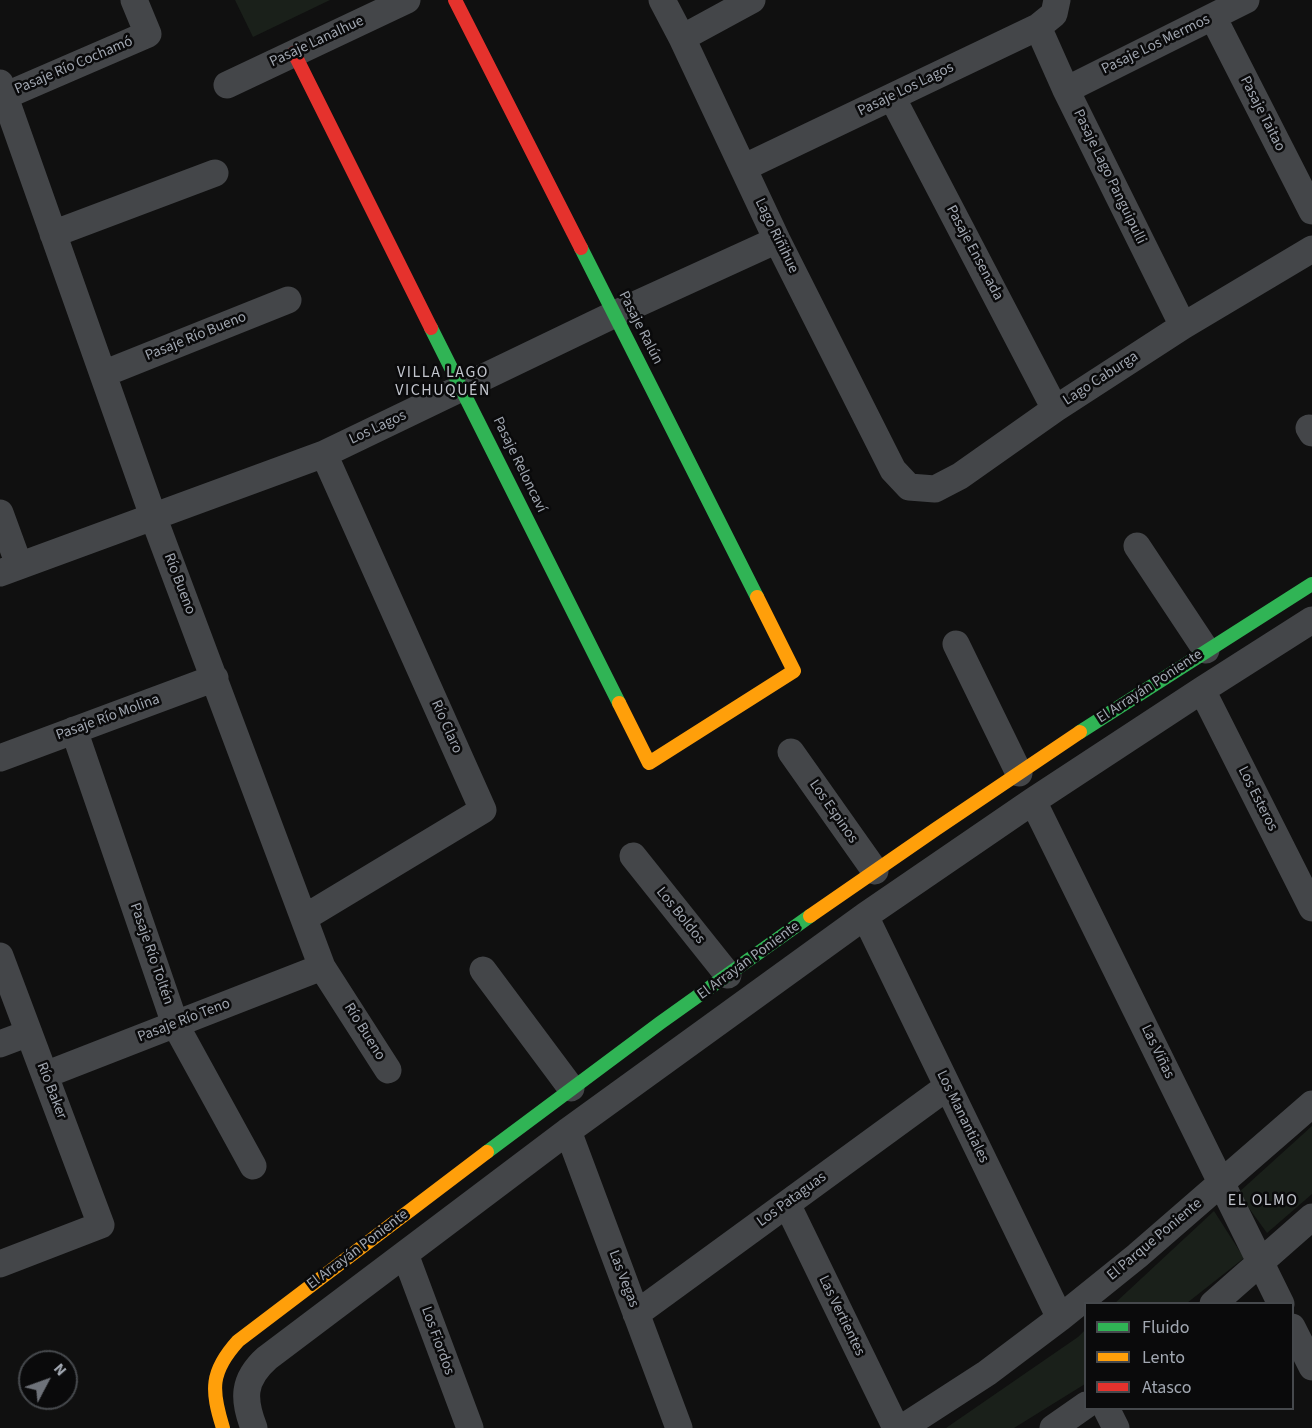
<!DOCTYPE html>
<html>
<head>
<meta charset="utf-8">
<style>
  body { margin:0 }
  #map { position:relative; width:1312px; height:1428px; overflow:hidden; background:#101010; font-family:"Source Sans 3",sans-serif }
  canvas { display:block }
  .legend { position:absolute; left:1084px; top:1302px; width:210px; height:108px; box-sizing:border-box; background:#0a0a0b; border:2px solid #46494d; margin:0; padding:8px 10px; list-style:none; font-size:18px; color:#a1a7b1 }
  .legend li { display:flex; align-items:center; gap:12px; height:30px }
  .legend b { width:30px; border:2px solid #46494d }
  .north { position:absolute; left:18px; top:1350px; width:60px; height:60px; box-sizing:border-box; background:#0a0a0b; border:2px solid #46494d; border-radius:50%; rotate:49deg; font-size:16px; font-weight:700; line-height:24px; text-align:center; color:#a1a7b1 }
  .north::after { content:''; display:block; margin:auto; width:21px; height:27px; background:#6e7279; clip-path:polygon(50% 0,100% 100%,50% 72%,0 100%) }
</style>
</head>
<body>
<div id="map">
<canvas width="1312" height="1428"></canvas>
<ul class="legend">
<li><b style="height:8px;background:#30b455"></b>Fluido</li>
<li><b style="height:8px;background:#ff9f0a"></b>Lento</li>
<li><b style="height:8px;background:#e5322d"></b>Atasco</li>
</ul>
<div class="north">N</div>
</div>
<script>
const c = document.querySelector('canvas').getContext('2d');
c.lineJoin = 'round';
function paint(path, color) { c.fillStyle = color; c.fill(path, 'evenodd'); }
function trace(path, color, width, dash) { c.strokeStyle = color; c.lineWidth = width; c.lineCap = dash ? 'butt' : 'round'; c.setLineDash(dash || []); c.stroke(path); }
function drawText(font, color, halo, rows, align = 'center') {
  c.font = font + ' "Source Sans 3",sans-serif'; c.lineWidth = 5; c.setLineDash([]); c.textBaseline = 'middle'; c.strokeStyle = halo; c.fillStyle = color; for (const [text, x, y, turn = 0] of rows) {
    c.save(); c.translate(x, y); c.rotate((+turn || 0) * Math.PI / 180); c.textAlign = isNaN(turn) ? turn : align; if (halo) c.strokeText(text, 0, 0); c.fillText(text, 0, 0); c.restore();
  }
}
paint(new Path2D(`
  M235 0H330L253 37Z
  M1312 1126V1194L1267 1233 1238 1193Z
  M1214 1211 1244 1258 1187 1303 1114 1304Z
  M1085 1330V1384L1014 1428H946L1078 1337Z`), '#1a201a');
trace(new Path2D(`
  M662 0 682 38 777 240 893 470 909 487 935 489 960 476 1055 409 1183 326 1312 249
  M1213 17 1312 211
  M1038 27 1066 90 1183 326
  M682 38 752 0
  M0 83 153 516 322 967 388 1070
  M227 85 407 0
  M1066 90 1246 0
  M892 97 1055 409
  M0 98 148 34 134 0
  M743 168 1038 27 1054 14 1057 0
  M53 234 215 173
  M103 374 288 300
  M1309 428 1312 433
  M0 513 19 565
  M1137 546 1206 650
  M0 573 324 454 615 314 777 240
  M956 644 1019 773
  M1202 690 1312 908
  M74 730 175 1024 253 1166
  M791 752 875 871
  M0 758 215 678
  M1033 801 1281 1304
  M633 856 728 975
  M865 916 1060 1318
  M304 918 483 810 324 454
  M0 956 101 1225 0 1264
  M483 970 571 1088
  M0 1044 29 1033
  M45 1075 322 967
  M568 1131 679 1428
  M787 1204 896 1428
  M405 1254 470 1428
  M1213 1304 1312 1217
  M636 1314 947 1087
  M1292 1327 1312 1367
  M1106 1408 1116 1428
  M254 1428C243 1400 242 1380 267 1358L568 1131 865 916 1033 801 1202 690 1312 620
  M902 1428 987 1373 1060 1318 1137 1256 1312 1104
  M1053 1428 1086 1405`), '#444649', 27);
trace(new Path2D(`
  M581 248 757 597
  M431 328 619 703
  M1080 732 1312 584
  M487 1152 660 1023 810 916`), '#30b455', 14);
trace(new Path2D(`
  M619 703 649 763 794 671 757 597
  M810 916 936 829 1080 732
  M223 1428C211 1390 210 1372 238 1341L487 1152`), '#ff9f0a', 14);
trace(new Path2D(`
  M455 0 581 248
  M294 53 431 328`), '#e5322d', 14);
drawText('15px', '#a1a7b1', '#0a0a0b', [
  ["Pasaje Lanalhue",317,42,-25],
  ["Pasaje Los Mermos",1156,45,-26],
  ["Pasaje Río Cochamó",74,66,-23],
  ["Pasaje Los Lagos",906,90,-26],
  ["Pasaje Taitao",1262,114,63],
  ["Pasaje Lago Panguipulli",1109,177,64],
  ["Lago Riñihue",776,236,64],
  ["Pasaje Ensenada",974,253,62],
  ["Pasaje Ralún",640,328,63],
  ["Pasaje Río Bueno",196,337,-22],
  ["Lago Caburga",1101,379,-33],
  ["Los Lagos",378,428,-25],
  ["Pasaje Reloncaví",519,465,64],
  ["Río Bueno",179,584,69],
  ["El Arrayán Poniente",1150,687,-33],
  ["Pasaje Río Molina",108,718,-20],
  ["Río Claro",446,727,66],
  ["Los Esteros",1257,799,63],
  ["Los Espinos",833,812,55],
  ["Los Boldos",680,916,51],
  ["Pasaje Río Toltén",151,954,71],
  ["El Arrayán Poniente",749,961,-36],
  ["Pasaje Río Teno",184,1021,-21],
  ["Río Bueno",364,1032,58],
  ["Las Viñas",1157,1052,64],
  ["Río Baker",51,1091,69],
  ["Los Manantiales",962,1117,64],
  ["Los Pataguas",792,1200,-36],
  ["El Parque Poniente",1155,1240,-40],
  ["El Arrayán Poniente",358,1250,-37],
  ["Las Vegas",623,1279,69],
  ["Las Vertientes",841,1316,64],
  ["Los Fiordos",437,1341,70]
]);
c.letterSpacing = '1.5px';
drawText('16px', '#c2c5cd', '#0a0a0b', [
  ["VILLA LAGO",443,373],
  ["VICHUQUÉN",443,391],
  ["EL OLMO",1263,1201]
]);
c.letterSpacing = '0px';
</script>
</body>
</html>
